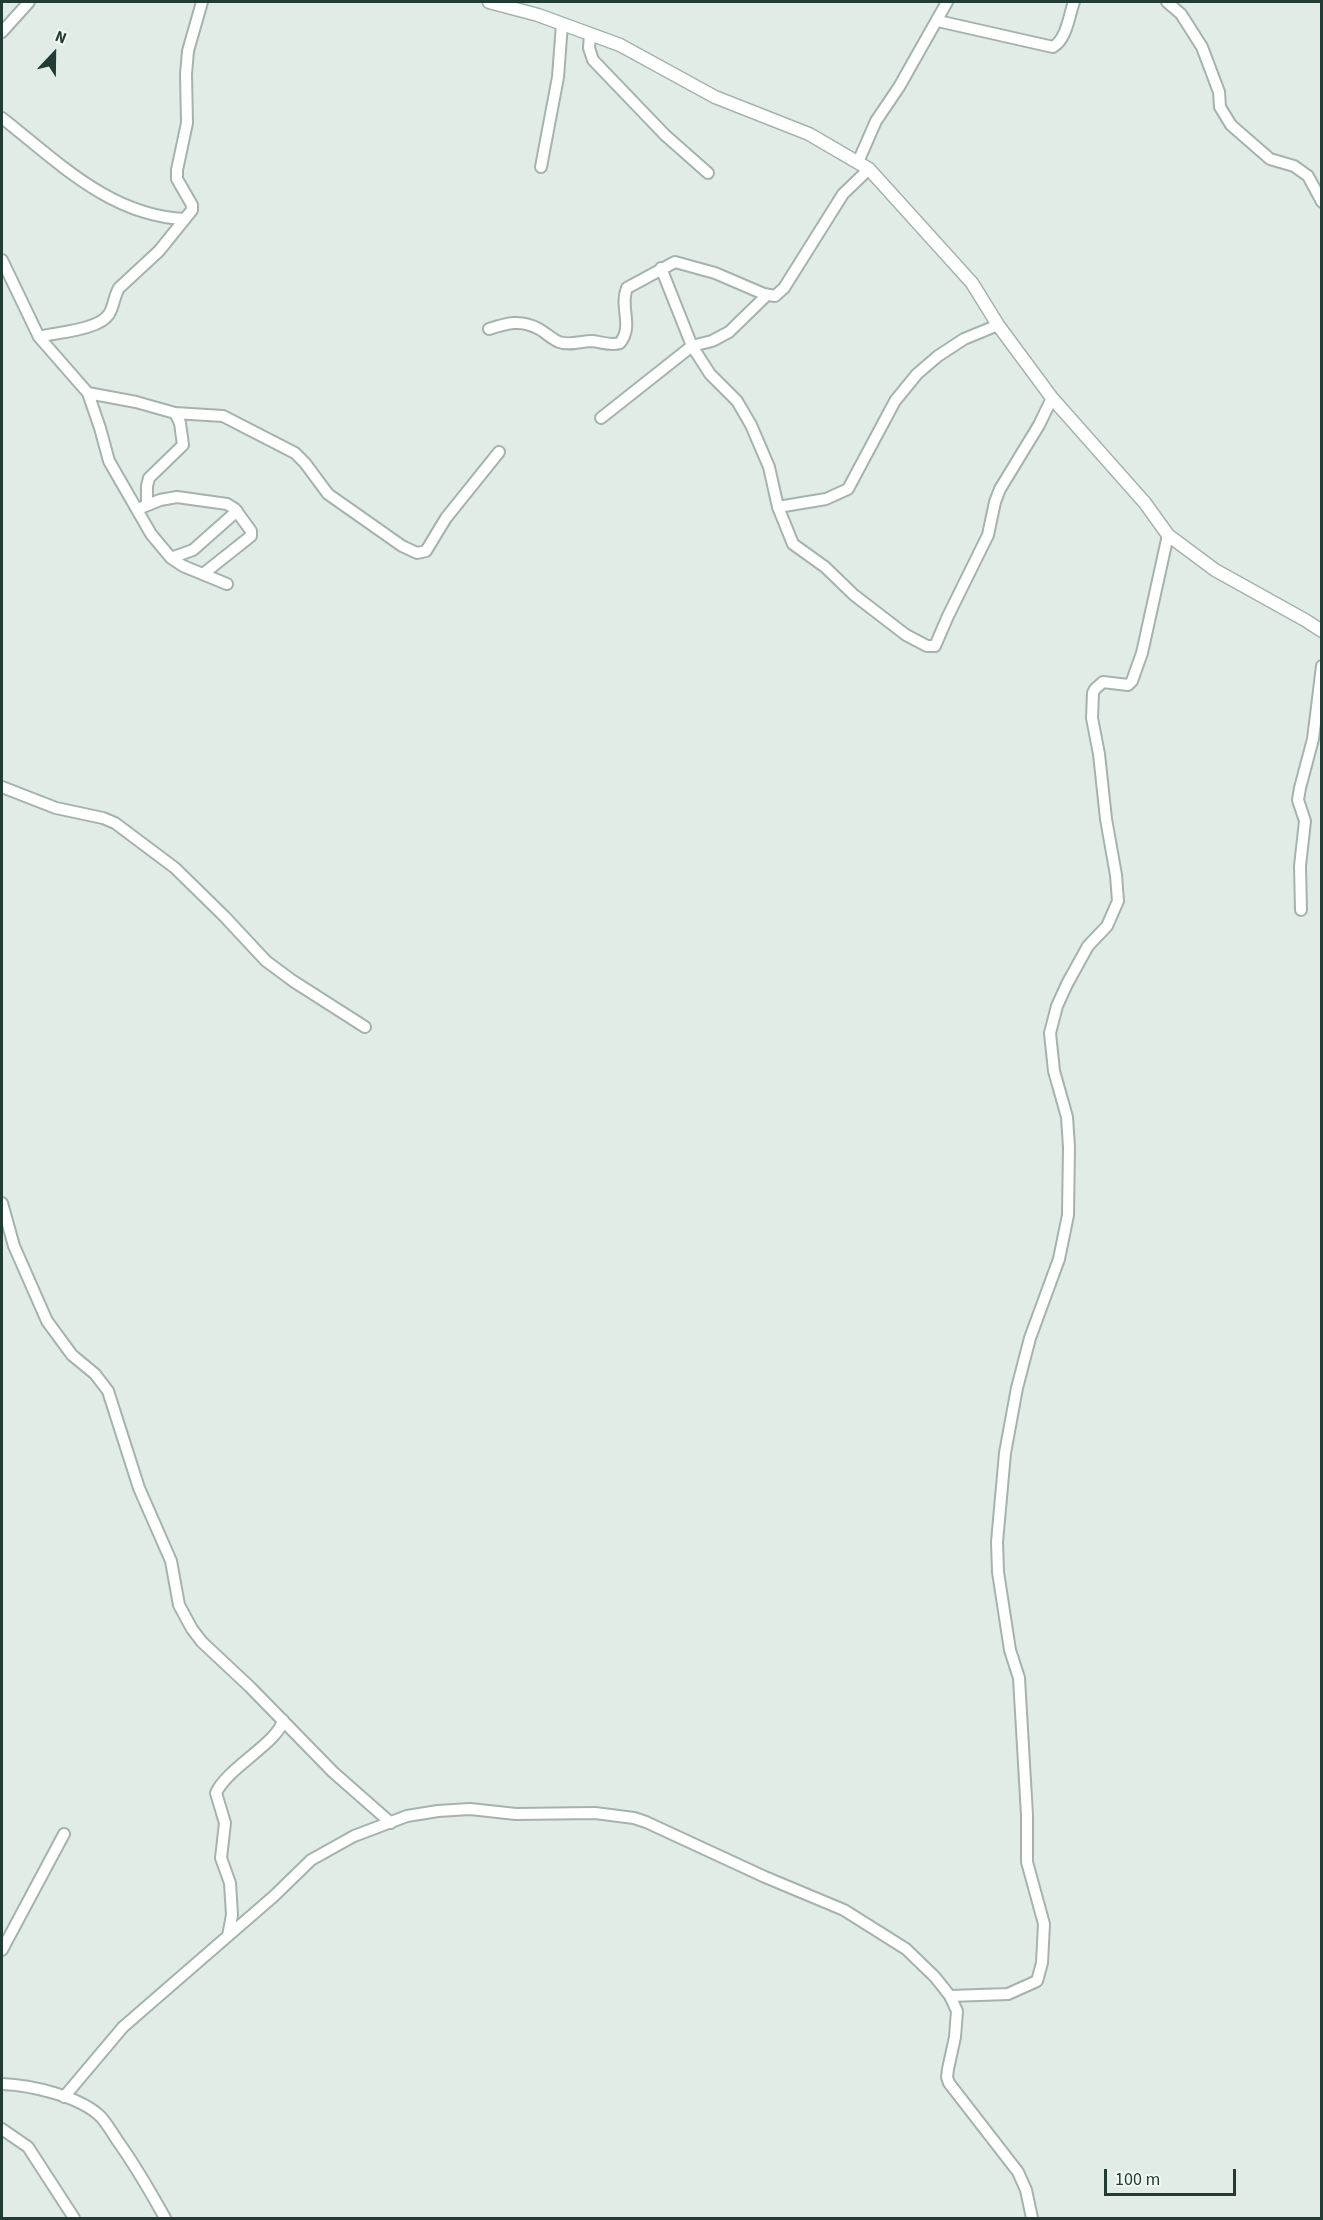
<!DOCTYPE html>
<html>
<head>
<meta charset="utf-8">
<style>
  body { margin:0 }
  #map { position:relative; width:1323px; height:2220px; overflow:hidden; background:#e1ece6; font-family:"Source Sans 3",sans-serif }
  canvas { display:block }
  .frame { position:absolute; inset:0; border:3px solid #213c34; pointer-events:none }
  .north { position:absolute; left:24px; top:24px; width:60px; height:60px; -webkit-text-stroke:4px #f1f8f4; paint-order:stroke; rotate:22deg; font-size:16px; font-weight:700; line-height:24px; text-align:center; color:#213c34 }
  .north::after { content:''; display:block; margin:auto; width:21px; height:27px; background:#213c34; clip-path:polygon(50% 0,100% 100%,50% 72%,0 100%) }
  .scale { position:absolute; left:1104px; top:2169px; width:132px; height:27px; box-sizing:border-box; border:3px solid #213c34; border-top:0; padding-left:8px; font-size:18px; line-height:21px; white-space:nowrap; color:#213c34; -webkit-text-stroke:4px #f1f8f4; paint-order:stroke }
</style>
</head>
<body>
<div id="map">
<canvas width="1323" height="2220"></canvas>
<div class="frame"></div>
<div class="north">N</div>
<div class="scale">100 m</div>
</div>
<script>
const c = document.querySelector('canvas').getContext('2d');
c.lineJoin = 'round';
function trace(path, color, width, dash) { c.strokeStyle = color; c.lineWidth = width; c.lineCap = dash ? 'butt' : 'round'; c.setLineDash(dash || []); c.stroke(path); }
const minor = new Path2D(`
  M1167 2 1181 14 1202 47 1219 92 1220 107 1231 125 1270 159 1294 166 1308 176 1322 202
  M938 21 1053 47C1067 39 1069 15 1074 2
  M2 32 29 2
  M590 34 589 48 593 60 665 135 708 173
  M2 118C57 161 110 216 185 219
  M858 162 876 121 899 87 947 2
  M541 167 558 77 562 24
  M2 260 39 337 88 393 100 428 109 461 151 534 171 558 183 566 227 584
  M661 268 692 346 710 374 737 401 751 425 769 467 778 507 793 544 825 567 854 595 906 635 927 646H935L948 616 988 535 995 502 1000 489 1039 425 1052 398
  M489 329C507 323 521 319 539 329 546 333 552 339 559 342 570 346 581 341 592 341 602 342 611 346 620 343 634 325 619 307 627 288L675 262 715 273 764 294 775 296 784 288 843 194 869 169
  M39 337C58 332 99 330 109 314 114 306 114 296 119 288L159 251 192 210V205L177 179V170L187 123 186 74 188 51 202 2
  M88 393 136 402 175 413 223 416 295 453 305 463 328 494 402 546 417 553 426 551 446 518 499 452
  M601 418 692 346 712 341 729 332 767 295
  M147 505V486L149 478 183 445 180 423 175 413
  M778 507 826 499 848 489 895 401 917 374 938 356 964 339 998 325
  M138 509 160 500 177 497 227 504 235 509 251 531V536L203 574
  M171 558 193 550 237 511
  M2 787 56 808 103 818 115 823 175 868 224 916 266 961 293 981 365 1027
  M1301 910 1300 866 1305 821 1298 800 1300 788 1313 739 1322 666
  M2 1203 14 1246 47 1321 72 1355 95 1374 108 1391 139 1488 171 1561 179 1605 192 1629 202 1642 250 1687 333 1772 391 1823
  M228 1936 232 1915 230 1883 221 1858 225 1823 216 1793C227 1768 279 1742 283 1720
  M2 1950 64 1834
  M950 1996 1008 1994 1037 1981 1042 1963 1044 1924 1027 1862V1815L1019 1678 1010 1650 998 1572 997 1542 1005 1453 1017 1388 1030 1338 1059 1259 1068 1215 1069 1147 1067 1117 1054 1071 1050 1033 1057 1006 1067 984 1088 946 1107 926 1118 901 1116 875 1106 819 1099 754 1092 718 1093 693 1095 689 1103 682 1128 685 1132 681 1142 653 1168 535
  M2 2084C30 2085 80 2096 101 2117 107 2124 112 2132 117 2140 135 2165 150 2191 165 2218
  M64 2097 123 2027 274 1896 311 1860 354 1836 407 1816 438 1811 470 1809 516 1814 595 1813 634 1818 646 1822 765 1877 844 1910 906 1949 935 1977 950 1996 957 2011 955 2037 948 2069 947 2077 949 2083 1018 2172 1026 2190 1032 2218
  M2 2129 28 2147 74 2218`);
const tertiary = new Path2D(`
  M489 2 538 15 620 45 715 97 809 134 869 169 972 283 998 325 1052 398 1145 503 1168 535 1215 570 1305 620 1322 631`);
trace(minor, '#a4b4ad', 14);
trace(tertiary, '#a4b4ad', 15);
trace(minor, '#fff', 10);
trace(tertiary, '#fff', 12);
</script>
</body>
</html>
